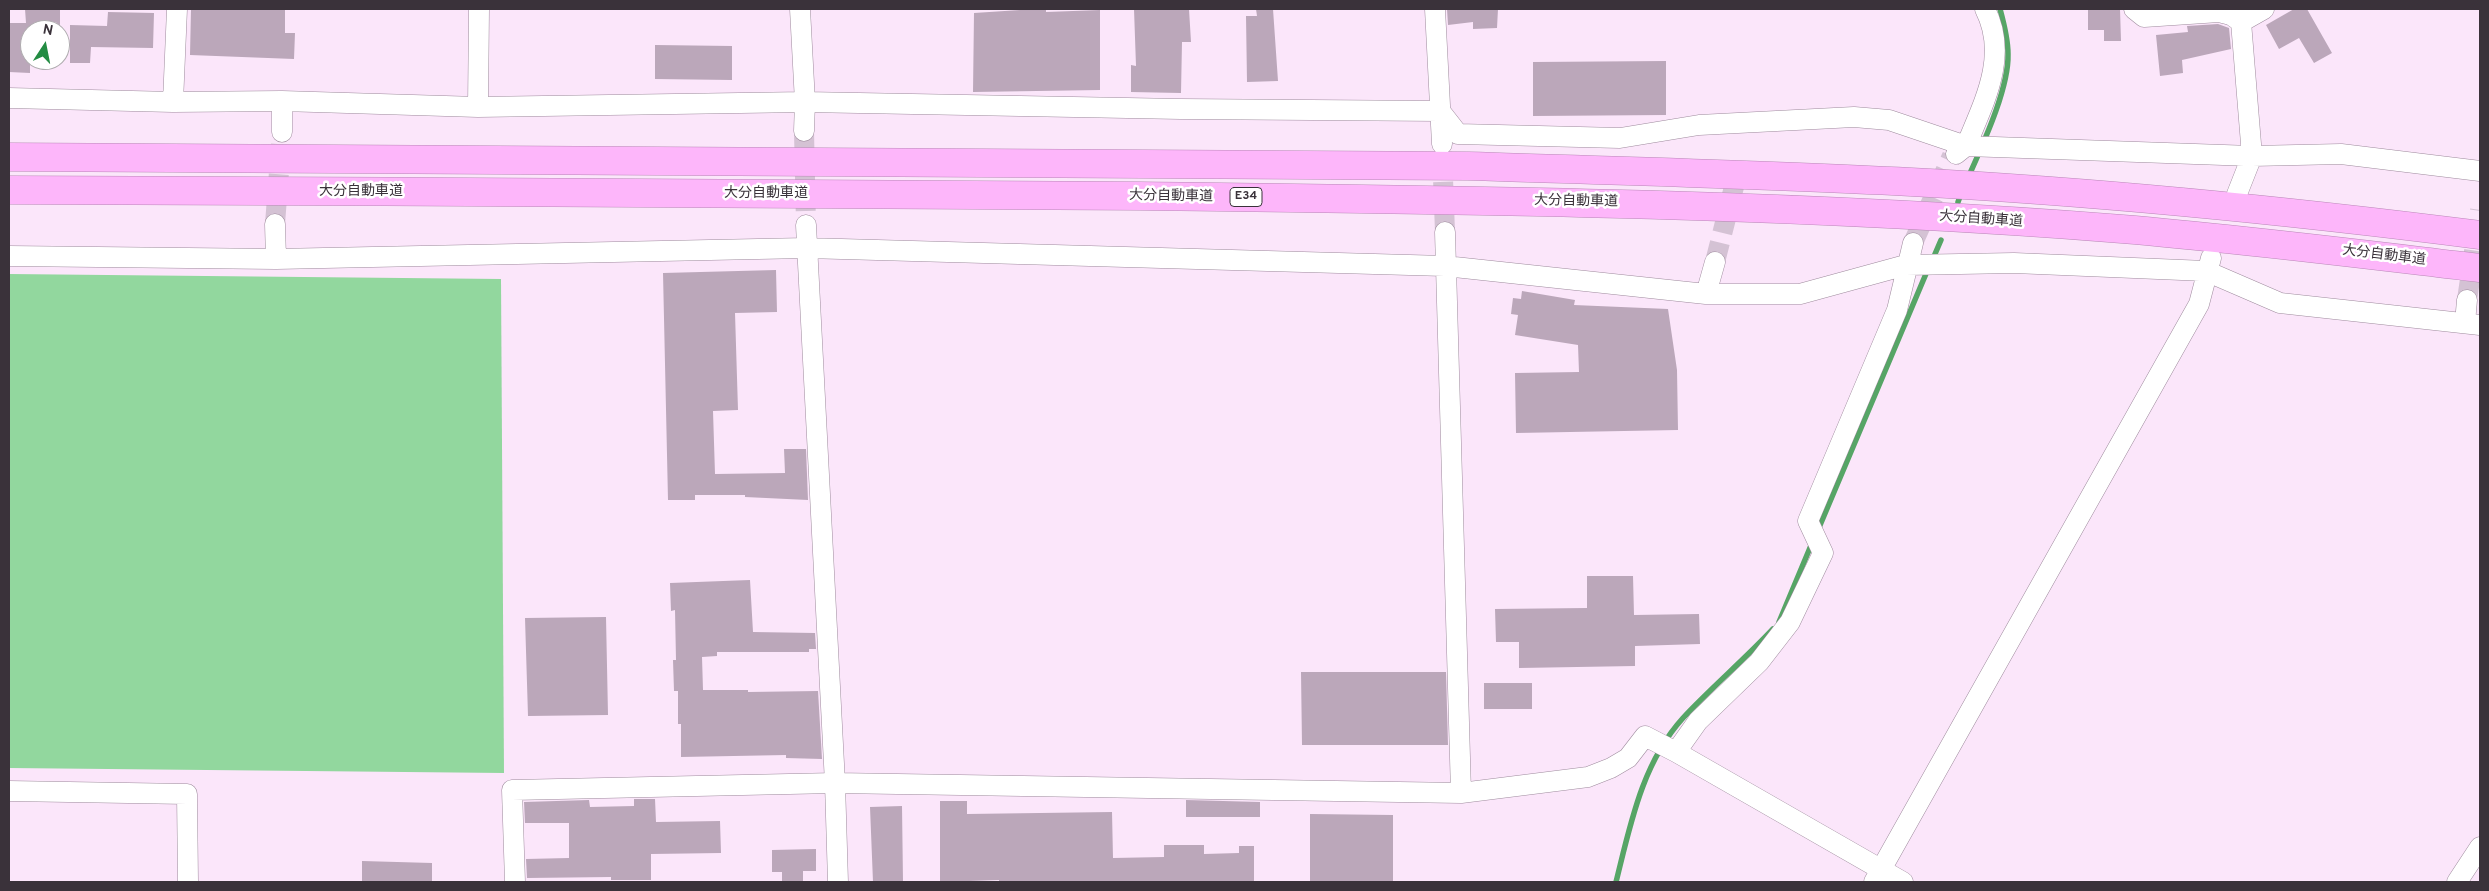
<!DOCTYPE html>
<html>
<head>
<meta charset="utf-8">
<style>
  body { margin:0 }
  #map { position:relative; width:2489px; height:891px; overflow:hidden; background:#fbe6fa; font-family:Overpass,sans-serif }
  canvas { display:block }
  .frame { position:absolute; inset:0; border:10px solid #3a323a; pointer-events:none }
  .north { position:absolute; left:20px; top:20px; width:50px; height:50px; box-sizing:border-box; background:#fff; border:1px solid #b0adb0; border-radius:50%; rotate:11deg; font-size:14px; font-weight:700; line-height:20px; text-align:center; color:#3a323a }
  .north::after { content:''; display:block; margin:auto; width:18px; height:22px; background:#238c43; clip-path:polygon(50% 0,100% 100%,50% 72%,0 100%) }
</style>
</head>
<body>
<div id="map">
<canvas width="2489" height="891"></canvas>
<div class="frame"></div>
<div class="north">N</div>
</div>
<script>
const c = document.querySelector('canvas').getContext('2d');
c.lineJoin = 'round';
function paint(path, color) { c.fillStyle = color; c.fill(path, 'evenodd'); }
function trace(path, color, width, dash) { c.strokeStyle = color; c.lineWidth = width; c.lineCap = dash ? 'butt' : 'round'; c.setLineDash(dash || []); c.stroke(path); }
function drawText(font, color, halo, rows, align = 'center') {
  c.font = font + ' Overpass,"Noto Sans JP",sans-serif'; c.lineWidth = 5; c.setLineDash([]); c.textBaseline = 'middle'; c.strokeStyle = halo; c.fillStyle = color; for (const [text, x, y, turn = 0] of rows) {
    c.save(); c.translate(x, y); c.rotate((+turn || 0) * Math.PI / 180); c.textAlign = isNaN(turn) ? turn : align; if (halo) c.strokeText(text, 0, 0); c.fillText(text, 0, 0); c.restore();
  }
}
paint(new Path2D(`
  M9 274 501 279 504 773 9 768Z`), '#92d79e');
trace(new Path2D(`
  M1968 178C1982 146 2009 89 2008 54 2008 38 2004 24 2000 9
  M1958 202 1962 191
  M1932 261 1941 240
  M1818 530 1928 269
  M1779 622 1812 543
  M1616 882C1630 826 1642 763 1683 718 1712 687 1744 660 1773 629`), '#56a566', 5.5);
paint(new Path2D(`
  M25 9H60V28H30V73L9 72V23H26Z
  M191 9H285V33H295L294 59 190 55Z
  M1134 9H1189L1191 42H1182L1181 93 1131 92V65L1136 66Z
  M1256 9H1273L1278 81 1247 82 1246 16H1257Z
  M1447 9H1498L1497 28 1473 29V22L1448 25Z
  M2088 9H2120L2121 41H2104V30H2088Z
  M2294 9H2307L2332 53 2314 63 2299 38 2279 49 2266 25Z
  M1020 10H1046V12L1100 10V90L973 92 974 13Z
  M108 12 154 13 153 48 91 47 90 63H70V25L107 26Z
  M2218 24 2229 28 2231 49 2182 60 2183 73 2160 76 2156 35 2188 32 2187 26Z
  M655 45 732 46V80L655 79Z
  M1666 61V115L1533 116V62Z
  M776 270 777 312 735 313 738 410 713 411 715 474 785 473 784 449H806L808 500 745 497V495H695V500H668L663 273Z
  M1522 291 1575 300 1574 305 1668 309 1677 370 1678 430 1516 433 1515 373 1579 372 1578 345 1515 335 1518 315 1511 314 1513 298 1521 299Z
  M1587 576H1633L1634 615 1699 614 1700 644 1635 646V666L1519 668V642H1496L1495 609 1587 608Z
  M750 580 753 632 815 633 816 649H809V652H717V656L702 657 703 690H748V692L818 691 822 759 786 758V755L681 757V724H678V691H674L673 660H676L675 610 671 611 670 583Z
  M606 617 608 715 528 716 525 618Z
  M1301 672H1446L1448 745H1302Z
  M1484 683H1532V709H1484Z
  M634 799H655L656 822 720 821 721 853 651 854V880H611V877L527 878 526 859 569 858V823H525L524 802 589 800 590 807 634 806Z
  M1186 800 1260 802V817H1186Z
  M940 801H967V814L1112 812 1113 858 1164 857V845H1204V854L1239 853V846H1254V882H999V880L940 882Z
  M902 806 903 882H873L870 807Z
  M1310 814 1393 815V882H1310Z
  M816 849V871H803V882H782V872H772V850Z
  M362 861 432 863V882L362 881Z`), '#bba7ba');
trace(new Path2D(`
  M804 131 806 225
  M1442 152 1445 232
  M275 224 282 132
  M1913 243 1952 156
  M1715 262 1740 163
  M2467 300 2480 210`), '#d4c2d4', 20, [20, 10]);
const minor = new Path2D(`
  M800 9 805 102 804 131
  M1435 9 1442 144
  M2134 9 2144 17 2219 12 2231 15 2241 22 2252 156 2237 194
  M2241 22 2264 9
  M9 98 173 102 282 101 478 107 805 102 1181 109 1440 111
  M173 102 177 9
  M478 107 479 9
  M1440 111 1458 134 1620 138 1699 125 1854 117 1889 120 1966 146 2252 156 2341 154 2480 171
  M282 132V101
  M1956 154 1966 146C1984 102 2009 56 1985 9
  M275 224 276 259
  M806 225 835 783 838 882
  M1445 232 1461 793
  M9 256 276 259 806 248 1445 266 1706 294H1800L1906 265 2014 263 2206 271 2280 303 2480 325
  M1706 294 1715 262
  M2465 323 2467 300
  M1676 752 1698 721 1759 662 1790 622 1823 553 1808 521 1897 310 1913 243
  M9 791 187 794 188 882
  M515 882 512 790 835 783 1461 793 1588 777 1611 768 1628 758 1645 736 1676 752 1903 882
  M1874 882 2199 304 2211 258
  M2457 882 2480 847`);
const highway = new Path2D(`
  M9 157 1468 166C1616 171 1764 174 1911 182 2102 192 2291 211 2480 235
  M9 190C386 192 763 192 1140 196 1468 200 1795 203 2122 229 2242 239 2361 254 2480 268`);
trace(minor, '#9e8b9d', 21);
trace(highway, '#b988b7', 29);
trace(minor, '#fff', 20);
trace(highway, '#fdb6fa', 28);
for (const [x, y, w] of [
  [1246,197,32]
]) { const box = new Path2D(); box.roundRect(x - w / 2, y - 9.5, w, 19, 4); c.fillStyle = '#fff'; c.fill(box); trace(box, '#3a323a', 1); }
drawText('bold 12px', '#3a323a', null, [
  ["E34",1246,197]
]);
drawText('14px', '#3a323a', '#fff', [
  ["大分自動車道",361,192],
  ["大分自動車道",766,194],
  ["大分自動車道",1171,197,1],
  ["大分自動車道",1576,202,1],
  ["大分自動車道",1981,220,4],
  ["大分自動車道",2384,256,7]
]);
</script>
</body>
</html>
